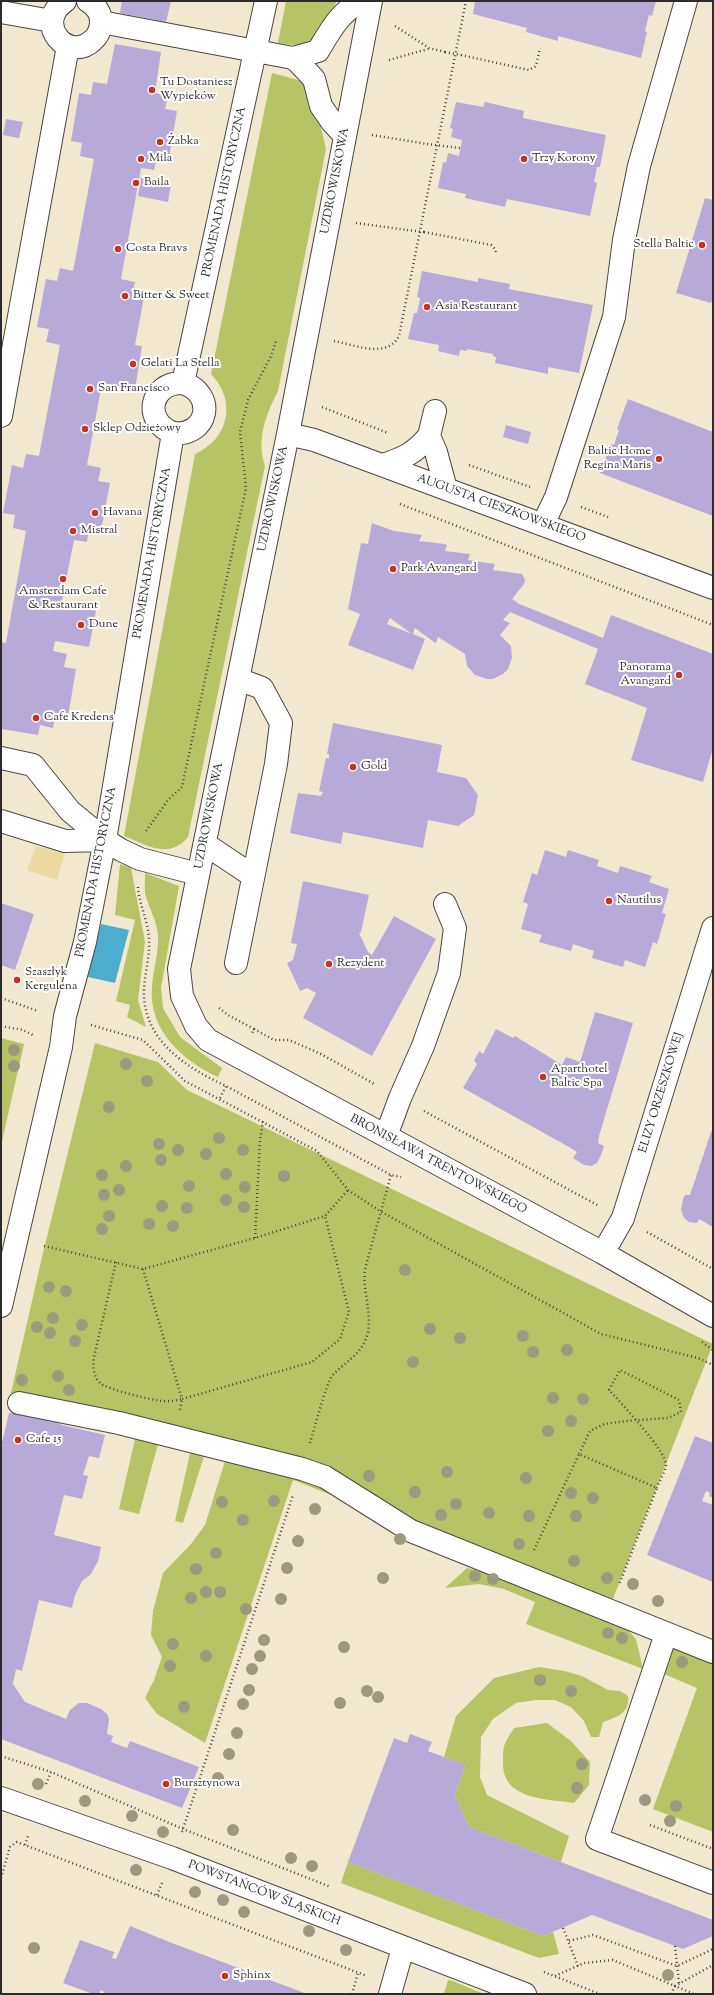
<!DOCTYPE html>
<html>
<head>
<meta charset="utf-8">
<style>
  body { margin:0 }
  #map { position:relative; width:714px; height:1995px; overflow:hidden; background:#f2e8cf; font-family:"Sorts Mill Goudy",serif }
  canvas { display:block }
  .frame { position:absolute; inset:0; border:2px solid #2b2b2b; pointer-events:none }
</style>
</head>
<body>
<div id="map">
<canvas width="714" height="1995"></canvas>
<div class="frame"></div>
</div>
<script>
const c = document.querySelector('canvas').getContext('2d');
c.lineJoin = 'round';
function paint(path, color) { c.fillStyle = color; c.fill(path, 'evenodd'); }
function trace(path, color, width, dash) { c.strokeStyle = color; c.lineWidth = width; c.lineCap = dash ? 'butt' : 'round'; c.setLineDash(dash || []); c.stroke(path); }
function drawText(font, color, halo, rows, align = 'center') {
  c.font = font + ' "Sorts Mill Goudy",serif'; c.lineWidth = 4; c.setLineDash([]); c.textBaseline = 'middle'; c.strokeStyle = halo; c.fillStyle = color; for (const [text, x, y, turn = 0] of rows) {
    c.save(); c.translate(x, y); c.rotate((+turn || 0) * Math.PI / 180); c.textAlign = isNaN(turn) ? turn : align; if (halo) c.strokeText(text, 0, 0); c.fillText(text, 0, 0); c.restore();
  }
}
paint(new Path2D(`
  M286 1H337C331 12 322 34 312 41 303 48 288 44 278 43Z
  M272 73 302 81 316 106 326 149 278 391C266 415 256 439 265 466L188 837C169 860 147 845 124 836L195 454C229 439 237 401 211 374Z
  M120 864 131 868 145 942 138 1000 146 1027 127 1017 130 1005 116 1001 135 920 115 915Z
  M145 873 179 886 161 988 163 1008 180 1037 222 1068 218 1077C182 1061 148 1029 152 987 153 970 159 953 158 935 157 922 150 910 146 897 144 890 145 881 145 873Z
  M1 1038 24 1044 1 1146Z
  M95 1043 158 1062 187 1090 713 1344 611 1604 293 1480 205 1743 157 1714 145 1698 154 1680 162 1657 151 1635 153 1611 163 1573 191 1544 205 1525 225 1461 277 1475 11 1393 42 1257Z
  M135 1439 158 1444 139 1514 119 1509Z
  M190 1453 204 1456 183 1523 175 1521Z
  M467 1568 501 1575 626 1628 636 1639 643 1669 526 1624 535 1602 504 1589 479 1584 445 1588Z
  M670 1646 713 1663V1832L653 1809 697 1688 659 1672Z
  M539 1667 564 1671 582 1676 608 1690 620 1691 628 1696C630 1714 618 1716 603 1722L599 1737H591L584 1721 571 1707 555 1700H536L516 1703 493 1719 481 1737 480 1777 487 1795 569 1836 561 1862 469 1827 455 1795 465 1765 444 1757 456 1716 494 1678Z
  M547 1723 571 1741 590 1762 589 1785 574 1803C548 1799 504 1800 503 1765 503 1745 503 1745 514 1728Z
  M348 1862 543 1936 553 1932 559 1954 539 1958 341 1883Z
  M448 1980 453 1981 484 1994H444Z`), '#b7c466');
paint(new Path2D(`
  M36 846 65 853 57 880 27 870Z`), '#eeda9e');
paint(new Path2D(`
  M101 924 129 930 115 983 88 977Z`), '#4dadcc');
paint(new Path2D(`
  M122 1H171L166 22 120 13Z
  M475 1H656L652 16 649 15 645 31 647 32 641 58 558 36V41L526 32 527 28 473 14Z
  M115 44 161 52 155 93 168 96 165 109 177 111 169 158 157 156 154 170 141 168 121 279 135 282 132 295 144 297 135 345 142 346 135 389 102 383 87 465 101 468 98 481 110 483 101 531 89 528 87 542 74 540 61 605 96 611 89 647 55 641 53 651 67 654 64 667 76 669 68 717 55 714 53 728 40 725 38 735 1 729V642L6 643 26 531 13 528 15 515 3 513 12 465 23 468 26 454 39 456 60 345 46 342 49 329 37 327 46 279 57 281 60 268 73 271 75 261 94 159 80 156 82 143 71 141 79 93 91 95 93 82 107 84Z
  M456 102 483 107 485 102 524 111 523 118 606 135 600 167H597L594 182 597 183 590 216 507 199 505 207 465 198 466 194 438 188 443 162 446 163 448 153 459 156 462 140 451 137 453 129 450 128Z
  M6 119 23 122 19 138 3 135Z
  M141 178 171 184 168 202 138 196Z
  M705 198 713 200V297L711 303 676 293Z
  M422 271 478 282V278L510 284 509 289 593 305 579 373 548 367V374L495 363 496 357 493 356V354L467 349V351L460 350 459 356 438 351 439 345 408 339 414 313H417L420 298 417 297Z
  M628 399 713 432V516L600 473 611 444 614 445 619 430 617 429Z
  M506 425 531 432 528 444 503 437Z
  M372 523 394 531 422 535 419 541 445 544 447 545 445 551 470 554 468 560 495 564 493 570 522 574 525 580 524 584 512 599 517 602V603L603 638 611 615 713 654V748L703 782 631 760 647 708 585 684 598 649 510 612 503 620 510 623 500 635 511 646 512 658 508 669 503 674 493 679H487L475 675 467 666 465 654 438 637 436 643 434 642 415 628 413 634 425 639 413 670 348 645 360 614 348 609 361 543 368 544ZM390 618 412 634 387 624Z
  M333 723 442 745 437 772 466 778 478 795 474 815 458 826 428 820 423 848 343 832 341 844 290 833 298 793 321 796 323 792 319 791 326 758 329 759V754H327Z
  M545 850 566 857 568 850 599 860 597 866 618 873 620 866 652 876 649 882 669 889 662 913 666 914 657 944 653 942 645 967 625 960 623 967 592 958 594 951 573 944 571 951 539 942 542 935 521 929 528 904 523 902 532 873 537 875Z
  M303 881 369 895 361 932 359 933 368 952 372 955 394 916 436 939 372 1056 303 1018 316 993 307 988 300 991 287 963 293 960 297 944 291 943Z
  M1 903 34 914 15 970 1 965Z
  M595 1012 633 1023 599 1136 598 1143 604 1146 601 1155 597 1163 591 1166 584 1165 573 1158 577 1152 569 1147 463 1088 477 1064 474 1061 479 1051 483 1054 496 1029 513 1038 515 1036 562 1065 566 1057 580 1062Z
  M713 1126V1227L699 1219 697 1223 689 1222 684 1218 681 1210 683 1199 685 1195H690Z
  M12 1410 58 1421V1423L62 1425 105 1435 99 1458 89 1456 83 1475 88 1476 82 1499 64 1495 54 1535 101 1547 98 1561 91 1574 82 1581 75 1595 72 1608 39 1600 22 1671 16 1669 13 1684 25 1702 66 1719 70 1710 79 1703H87L101 1709 107 1714 109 1719 107 1734 113 1736 111 1742 127 1748 130 1741 199 1767 182 1808 1 1739V1447L9 1413H11Z
  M695 1436 713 1443V1498L709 1496 710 1493 706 1491 702 1501 713 1505V1582L647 1555Z
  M410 1734 432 1742 428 1751 465 1765 455 1795 469 1827 713 1920V1936L683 1949 592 1915 543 1936 348 1862 394 1738 407 1743Z
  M130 1926 172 1943 307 1994H103L104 1992 101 1990 99 1994H93L63 1983 80 1940 114 1952 112 1958 116 1959Z`), '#b7aad8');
const minor = new Path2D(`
  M65 1C33 23 68 64 93 40 98 36 100 31 101 24 102 14 96 6 88 1
  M371 1 288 434 179 969 182 996 196 1026 208 1040 603 1253 713 1316
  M1 12 52 21
  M101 22 293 58 300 64 314 79 321 106 332 122 345 136
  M293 58 318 51C330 31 340 12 361 1
  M1 416 68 46
  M173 433C208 437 217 394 183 383
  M288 434 314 440 713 588
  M429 436 435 411
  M383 465C404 458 415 453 429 436L436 452 446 489
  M543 524 556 497 614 317 624 240 639 166 686 1
  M1 758 33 765 70 811 105 840 121 850 140 859 198 874
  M1 821 65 841 105 840
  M205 844 253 876
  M236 963 276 764 281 723 262 688 238 679
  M386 1136 400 1098 423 1046 449 973 455 928 445 904
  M603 1253 623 1218 713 928
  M1 1306 61 1047 65 1016 85 942 105 840 173 433C142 421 150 382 183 383L266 1
  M19 1403 119 1423 302 1469 325 1477 411 1531 713 1652
  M666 1634 597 1839 713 1883
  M1 1798 172 1858 525 1994
  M390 1994 403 1948`);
trace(minor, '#494744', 24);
trace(new Path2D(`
  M395 26 429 48 445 52
  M461 55 529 70 536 66 540 48
  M389 60 428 49
  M372 135 427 144
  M356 223 407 230
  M424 232 491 245 495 249 496 253
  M334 341C355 345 387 359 399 336L466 1
  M322 407 388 433
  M469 465 530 487
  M400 504 713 625
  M581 507 608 517
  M146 831 168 800 182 787 246 488 240 432 248 400 271 356 276 341
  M138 887C139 905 149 922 149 941 150 958 144 975 144 993 144 1041 187 1068 226 1086L391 1175 401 1177
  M1 998 38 1011
  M219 1008 228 1015 254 1029 252 1033
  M91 1025 143 1040 185 1081 317 1151 348 1190 380 1211 601 1334 698 1358 713 1365
  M1 1026 23 1030 35 1036
  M254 1029 274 1040H289L321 1054 376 1085
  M220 1098 226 1086
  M424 1111 599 1206
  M647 1232 713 1269
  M255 1238 260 1140 263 1121
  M44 1246 143 1269 255 1238 325 1216 348 1190
  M116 1262 94 1357C93 1366 93 1376 100 1383 106 1389 154 1401 164 1401 170 1402 176 1400 182 1399L180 1410
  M143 1269 182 1399 312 1362 340 1339 349 1312 325 1216
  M702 1342 713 1350
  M310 1443C314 1430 326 1384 332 1376 346 1360 362 1356 368 1332 372 1311 362 1290 365 1269L391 1175
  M579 1454 590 1431 604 1424 635 1420H638L668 1418 681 1412 679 1400 620 1370 609 1390C620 1402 667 1452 666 1465 665 1473 659 1481 657 1488
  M534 1550 579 1454 657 1488 619 1585
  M1 1756 51 1772
  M46 1784 51 1772 183 1829 331 1887
  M650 1825 713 1849
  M182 1832 293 1495
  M25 1845 28 1836
  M1 1878 10 1847 17 1842 367 1976
  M157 1895 162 1883
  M563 1928 578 1966
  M569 1941 593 1935 677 1966 713 1949
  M675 1946 679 1983
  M544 1972 600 1994
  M555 1976 584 1963 613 1960 675 1986 713 1965
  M352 1994 358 1973
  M671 1994 675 1986 694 1994`), '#494744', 2.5, [1, 3]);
trace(minor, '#fff', 22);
trace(new Path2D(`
  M445 52 461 55
  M427 144 460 148
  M407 230 424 232`), '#494744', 2.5, [1, 3]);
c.fillStyle = '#9c997f';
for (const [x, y] of [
  [14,1050],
  [126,1064],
  [14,1066],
  [147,1081],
  [109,1107],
  [219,1138],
  [159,1144],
  [178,1150],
  [243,1150],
  [206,1154],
  [161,1160],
  [126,1166],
  [226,1174],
  [102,1175],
  [284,1176],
  [189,1186],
  [245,1187],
  [119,1190],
  [104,1195],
  [226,1200],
  [162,1206],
  [244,1207],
  [187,1208],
  [109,1216],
  [149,1224],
  [173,1226],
  [102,1229],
  [405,1270],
  [49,1287],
  [66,1291],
  [53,1318],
  [82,1325],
  [37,1327],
  [430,1329],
  [50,1333],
  [523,1336],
  [460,1338],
  [75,1341],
  [567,1350],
  [533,1352],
  [413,1362],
  [58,1376],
  [22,1380],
  [69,1390],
  [553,1398],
  [583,1399],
  [571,1421],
  [548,1431],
  [447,1472],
  [369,1476],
  [526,1478],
  [415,1492],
  [571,1493],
  [593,1498],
  [274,1501],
  [222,1502],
  [456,1504],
  [315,1509],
  [489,1513],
  [441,1515],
  [529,1516],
  [576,1516],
  [243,1520],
  [400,1539],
  [298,1541],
  [519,1544],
  [216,1553],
  [574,1561],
  [287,1568],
  [196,1569],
  [475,1576],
  [383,1578],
  [607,1578],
  [493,1579],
  [633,1584],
  [206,1592],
  [220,1592],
  [191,1598],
  [281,1599],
  [658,1601],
  [246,1609],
  [608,1633],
  [622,1638],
  [264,1640],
  [173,1644],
  [344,1647],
  [206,1656],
  [260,1656],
  [682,1662],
  [170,1666],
  [252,1669],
  [540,1680],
  [249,1690],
  [367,1691],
  [571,1691],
  [378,1697],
  [340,1703],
  [243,1704],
  [184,1707],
  [237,1733],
  [229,1754],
  [582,1764],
  [218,1778],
  [38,1784],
  [577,1788],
  [645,1800],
  [85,1801],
  [676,1806],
  [132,1816],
  [670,1821],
  [233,1830],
  [163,1832],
  [291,1858],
  [312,1866],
  [136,1870],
  [195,1892],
  [223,1900],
  [244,1912],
  [309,1931],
  [34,1948],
  [346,1950],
  [668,1975]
]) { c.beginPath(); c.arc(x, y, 6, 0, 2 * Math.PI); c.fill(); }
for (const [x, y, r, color] of [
  [152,90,4,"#c8321e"],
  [160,142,4,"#c8321e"],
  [141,159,4,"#c8321e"],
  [524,159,4,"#c8321e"],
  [136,183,4,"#c8321e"],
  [702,245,4,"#c8321e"],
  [118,249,4,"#c8321e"],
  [125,296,4,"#c8321e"],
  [427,307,4,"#c8321e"],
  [133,364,4,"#c8321e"],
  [90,389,4,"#c8321e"],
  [85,429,4,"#c8321e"],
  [659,459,4,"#c8321e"],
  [95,513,4,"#c8321e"],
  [73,531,4,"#c8321e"],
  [393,569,4,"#c8321e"],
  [63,579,4,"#c8321e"],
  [81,625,4,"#c8321e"],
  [679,675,4,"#c8321e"],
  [36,718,4,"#c8321e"],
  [353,767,4,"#c8321e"],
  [609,901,4,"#c8321e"],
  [329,964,4,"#c8321e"],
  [17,980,4,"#c8321e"],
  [543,1077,4,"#c8321e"],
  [18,1440,4,"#c8321e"],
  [166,1784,4,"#c8321e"],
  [225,1976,4,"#c8321e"]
]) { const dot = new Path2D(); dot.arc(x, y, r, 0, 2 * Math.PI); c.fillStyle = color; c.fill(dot); trace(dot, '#fff', 1.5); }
drawText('12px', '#2b2b2b', '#fff', [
  ["Tu Dostaniesz",160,83],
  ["Wypieków",160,97],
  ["Żabka",168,142],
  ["Mila",149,159],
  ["Trzy Korony",532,159],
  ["Baila",144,183],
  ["Stella Baltic",694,245,"right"],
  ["Costa Bravs",126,249],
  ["Bitter & Sweet",133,296],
  ["Asia Restaurant",435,307],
  ["Gelati La Stella",141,364],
  ["San Francisco",98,389],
  ["Sklep Odzieżowy",93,429],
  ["Baltic Home",651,452,"right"],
  ["Regina Maris",651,466,"right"],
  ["Havana",103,513],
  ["Mistral",81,531],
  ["Park Avangard",401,569],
  ["Amsterdam Cafe",63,592,"center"],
  ["& Restaurant",63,606,"center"],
  ["Dune",89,625],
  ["Panorama",671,668,"right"],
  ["Avangard",671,682,"right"],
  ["Cafe Kredens",44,718],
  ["Gold",361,767],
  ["Nautilus",617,901],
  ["Rezydent",337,964],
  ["Szaszłyk",25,973],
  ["Kergulena",25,987],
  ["Aparthotel",551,1070],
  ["Baltic Spa",551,1084],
  ["Cafe 15",26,1440],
  ["Bursztynowa",174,1784],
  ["Sphinx",233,1976]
], 'left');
drawText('12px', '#2b2b2b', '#fff', [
  ["UZDROWISKOWA",336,181,-79],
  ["PROMENADA HISTORYCZNA",225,192,-78],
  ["UZDROWISKOWA",274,499,-78],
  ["AUGUSTA CIESZKOWSKIEGO",501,509,20],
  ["PROMENADA HISTORYCZNA",153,553,-80],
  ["UZDROWISKOWA",210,816,-79],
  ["PROMENADA HISTORYCZNA",97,872,-79],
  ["ELIZY ORZESZKOWEJ",662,1093,-73],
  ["BRONISŁAWA TRENTOWSKIEGO",438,1165,28],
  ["POWSTAŃCÓW ŚLĄSKICH",264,1894,21]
]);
</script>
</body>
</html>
